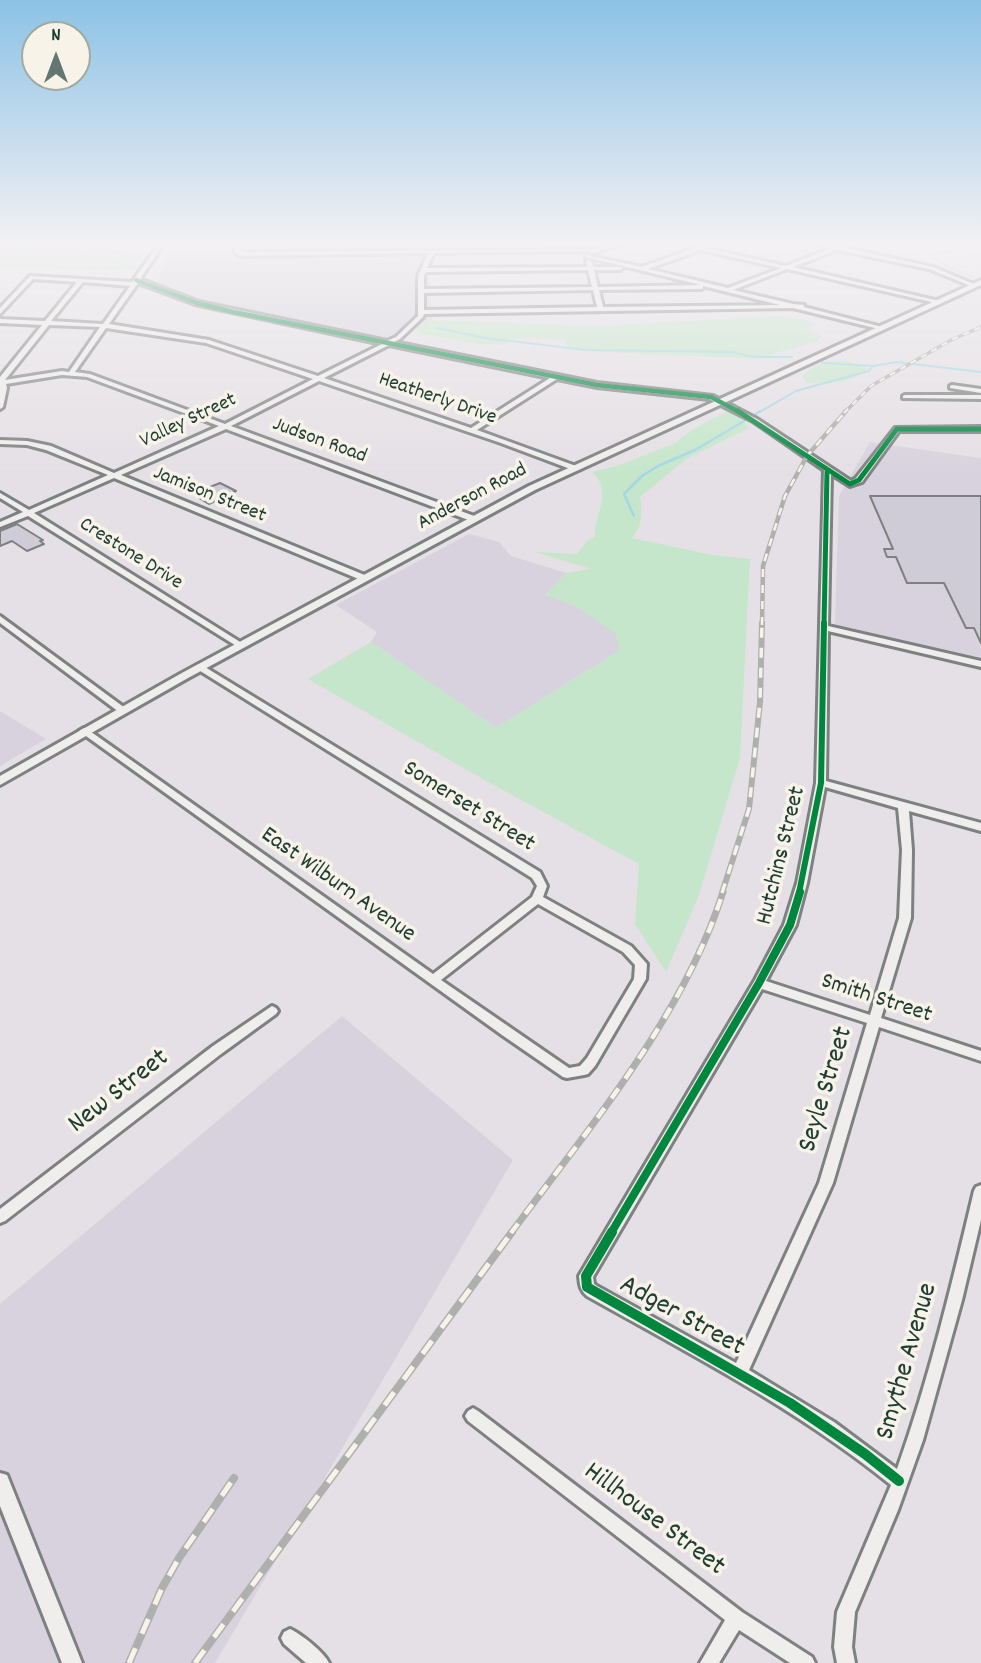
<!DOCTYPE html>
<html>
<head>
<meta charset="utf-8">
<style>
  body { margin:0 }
  #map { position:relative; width:981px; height:1663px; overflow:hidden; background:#e5e0e5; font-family:Dekko,sans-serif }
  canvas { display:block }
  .north { position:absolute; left:21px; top:21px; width:70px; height:70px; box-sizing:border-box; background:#f7f3e8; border:2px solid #a1aaa0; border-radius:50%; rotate:0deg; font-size:19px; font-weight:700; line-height:28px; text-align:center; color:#1f3d34 }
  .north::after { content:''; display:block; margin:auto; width:24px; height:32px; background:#647672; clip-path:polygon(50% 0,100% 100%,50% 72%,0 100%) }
</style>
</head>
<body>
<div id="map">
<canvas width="981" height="1663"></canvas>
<div class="north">N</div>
</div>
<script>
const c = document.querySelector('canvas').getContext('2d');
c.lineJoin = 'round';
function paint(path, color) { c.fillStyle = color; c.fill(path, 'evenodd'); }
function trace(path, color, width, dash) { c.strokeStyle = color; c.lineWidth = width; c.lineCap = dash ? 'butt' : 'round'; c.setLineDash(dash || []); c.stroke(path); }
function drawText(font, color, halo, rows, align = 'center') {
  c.font = font + ' Dekko,sans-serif'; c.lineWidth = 7; c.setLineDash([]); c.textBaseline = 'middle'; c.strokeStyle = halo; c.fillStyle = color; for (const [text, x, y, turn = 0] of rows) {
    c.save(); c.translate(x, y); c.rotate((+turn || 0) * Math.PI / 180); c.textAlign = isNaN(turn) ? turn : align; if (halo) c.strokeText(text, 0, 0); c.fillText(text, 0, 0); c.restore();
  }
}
paint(new Path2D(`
  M167 252H428L432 320 388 338 214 312 157 282Z
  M870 442 981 458V660L835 624 839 496Z
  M469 534 499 542 511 556 566 573 545 595 576 606 616 633 620 650 496 728 371 642 377 632 336 605Z
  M0 711 46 739 0 766Z
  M342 1016 513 1160 215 1663H0V1304Z`), '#d7d2dd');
paint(new Path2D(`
  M0 244H84L106 247 145 258V269C97 274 48 266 0 269Z
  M779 316 803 319 816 325 805 330 822 336 817 342 775 353 763 359 579 351 566 346V340L522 338 503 345 478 344 421 334 415 327 432 320 598 326Z
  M827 361H847L868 369C850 385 829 383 807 383L802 376 810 369Z
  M727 412 737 413 749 428 686 459 640 497C643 511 642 527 632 538L712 555 750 559 740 758 699 895 666 972 635 924 639 864 490 783 308 679 371 642 496 728 620 650 615 633 576 606 545 595 566 573 591 569 535 552 577 554 587 541 595 537C594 513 614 492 592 472L620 465 677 442C683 434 716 416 727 412Z`), '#c5e6ca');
trace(new Path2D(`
  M1 244 64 250 136 268
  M918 244 943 264 973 277
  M931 254 981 246
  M437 328 485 338 586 350 732 352 754 357H792
  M822 363 873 366 896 362 981 372
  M758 413 796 391 869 371 873 366`), '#a2d8e4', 2);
trace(new Path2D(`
  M756 414 760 411
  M634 516 624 494 642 476 658 466 695 450 746 420`), '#a2d8e4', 2.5);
const building = new Path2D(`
  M220 483 236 491 209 504 199 498 215 490 210 487Z
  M870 496H981V643L974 628H966L944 583H907L896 557H887L884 549H893Z
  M17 524 43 540 40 541 44 544 27 551 12 541 0 546V531Z`);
paint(building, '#cfcbd7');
trace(building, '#7e8181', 2);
const minor = new Path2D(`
  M159 244H164L140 279 199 302 387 341 396 337 418 316V276L428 253 242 256 234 252 238 244H243L240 251 243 252 595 249 612 244H623L592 253 589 251 434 253 427 268 587 267 586 262 589 260 592 262 593 267H622L623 268 620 270H594L598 287 701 285 586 257V255L642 267 706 244 709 246 706 248 786 266 831 248 816 244H828L933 267 976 285 971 286 929 269 837 250 793 267 939 301 936 303 787 269 733 290 793 304 804 305V307L882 327 879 329 793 308 424 314 423 317 400 339 394 342 597 383 713 396 757 419 851 481 856 478 895 428 981 427V431H899L862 482 850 486 831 474 828 626 981 661V667L828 631 826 781 981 823V831L909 811 912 850 911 918 881 1018 981 1051V1061L879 1027 833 1183 749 1370 834 1422 897 1469C929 1379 952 1284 974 1191L976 1187 981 1185V1220L962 1300 923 1440 898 1510 855 1612 852 1647 855 1663H837L834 1647 837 1612 891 1485C797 1409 692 1355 587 1296 580 1290 580 1285 579 1276L755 980 784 925 797 883 816 783 824 470 753 421 709 399 597 387 557 379 477 430 576 466 577 468 573 470 501 443 319 381 231 426 477 517V521H471L226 429 121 475 367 576V580H361L114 478 34 513 245 645 241 648 238 647 28 516 0 527V522L23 512 0 498V493L29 510 108 475 46 450 27 445 0 444V440L27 441 51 446 114 473 219 426 87 377 62 375 6 384 7 388 3 407 0 409V377L42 325 0 323V319L45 321 77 282 33 279 0 314V308L30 276 132 282ZM701 250 781 268 728 288 648 269ZM588 270 592 287 424 289V276L426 272ZM83 282 130 286 103 324 51 321ZM138 283 195 304 382 344 318 376 209 340 109 324ZM703 286 780 305 603 307 599 290 701 289 703 288ZM593 290 597 307 424 310V293ZM49 325 100 327 69 372 62 371 5 380ZM106 328 206 343 313 379 225 424 90 374 75 372ZM389 345 550 378 471 428 324 378ZM825 787 898 808 902 850 899 918 870 1015 766 981 796 925 807 883ZM762 989 867 1023 819 1183 736 1363 597 1286 594 1284 593 1277Z
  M952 385 981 389V393L950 388V386Z
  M905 395H981V399L903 398V396Z
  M0 616 125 708 127 710 125 712H119L0 623Z
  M200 664 540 872 547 886 543 897 631 946 647 964 646 979 595 1066 588 1074 584 1075 567 1078 563 1077 502 1035 79 731 84 728 87 729 433 974 532 897 537 886 532 878 197 669 195 667 197 665ZM538 904 623 952 635 965 634 979 587 1058 580 1066 569 1068 441 980Z
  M272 1006 276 1008 278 1011 276 1014 221 1054 5 1221 0 1223V1209L213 1046Z
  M473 1408 478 1411 742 1612 812 1657 815 1663H790L739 1630 719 1663H700L725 1620 468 1421 465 1416 468 1411Z
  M290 1629C301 1634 324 1652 329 1663H306L284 1644 281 1638 284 1632Z`);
const major = new Path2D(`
  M981 280V285L535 490 188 678 0 785V776L180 674 529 486Z
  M0 1473 7 1475 82 1663H62L0 1506Z`);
trace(minor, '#7e8181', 6);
trace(major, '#7e8181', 6);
paint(minor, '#f0eeec');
paint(major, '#f0eeec');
const railFar4 = new Path2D(`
  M844 413 871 386 953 339 981 327`);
const railFar3 = new Path2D(`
  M762 625 763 566 785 496 807 456 846 411`);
const railFar2 = new Path2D(`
  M722 893 749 809 760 702 762 623`);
const railFar1 = new Path2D(`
  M511 1233C588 1129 684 1016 723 892`);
const rail = new Path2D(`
  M129 1663 162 1588 179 1558 234 1478
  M195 1663 512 1232`);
trace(railFar4, '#aeb0ad', 3.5);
trace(railFar3, '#aeb0ad', 4.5);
trace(railFar2, '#aeb0ad', 6);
trace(railFar1, '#aeb0ad', 7);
trace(rail, '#aeb0ad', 8);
trace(railFar4, '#f7f3e8', 2, [6]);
trace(railFar3, '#f7f3e8', 2.5, [8]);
trace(railFar2, '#f7f3e8', 3.5, [10]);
trace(railFar1, '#f7f3e8', 4.5, [12]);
trace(rail, '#f7f3e8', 5, [16]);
trace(new Path2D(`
  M136 280 197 303 234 312 597 385 711 397 741 413`), '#00873e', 4.5);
trace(new Path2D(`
  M738 411 850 484 859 480 897 429H981
  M824 625 827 471`), '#00873e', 5);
trace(new Path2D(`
  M799 893 821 783 824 623`), '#00873e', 6);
trace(new Path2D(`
  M611 1233 759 983 790 925 800 892`), '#00873e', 8);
trace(new Path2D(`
  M612 1232 586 1276 587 1287 790 1403 865 1454 899 1481`), '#00873e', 10);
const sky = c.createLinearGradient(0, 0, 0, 477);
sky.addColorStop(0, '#8cc2e6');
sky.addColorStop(0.51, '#f3f1f3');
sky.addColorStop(1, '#f3f1f300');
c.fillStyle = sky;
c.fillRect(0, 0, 981, 477);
drawText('21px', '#1f3d34', '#f7f3e8', [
  ["Heatherly Drive",437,400,19],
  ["Valley Street",189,422,-25],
  ["Judson Road",319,442,20],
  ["Jamison Street",209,496,22],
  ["Anderson Road",473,498,-28],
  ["Crestone Drive",130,555,32]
]);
drawText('24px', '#1f3d34', '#f7f3e8', [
  ["Somerset Street",468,808,32],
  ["Hutchins Street",783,856,-76],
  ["East Wilburn Avenue",337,886,35],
  ["Smith Street",876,1000,18]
]);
drawText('28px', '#1f3d34', '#f7f3e8', [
  ["Seyle Street",828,1090,-73],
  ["New Street",120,1093,-38],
  ["Adger Street",681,1318,29],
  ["Smythe Avenue",909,1362,-74],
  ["Hillhouse Street",653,1521,37]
]);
</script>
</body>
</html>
